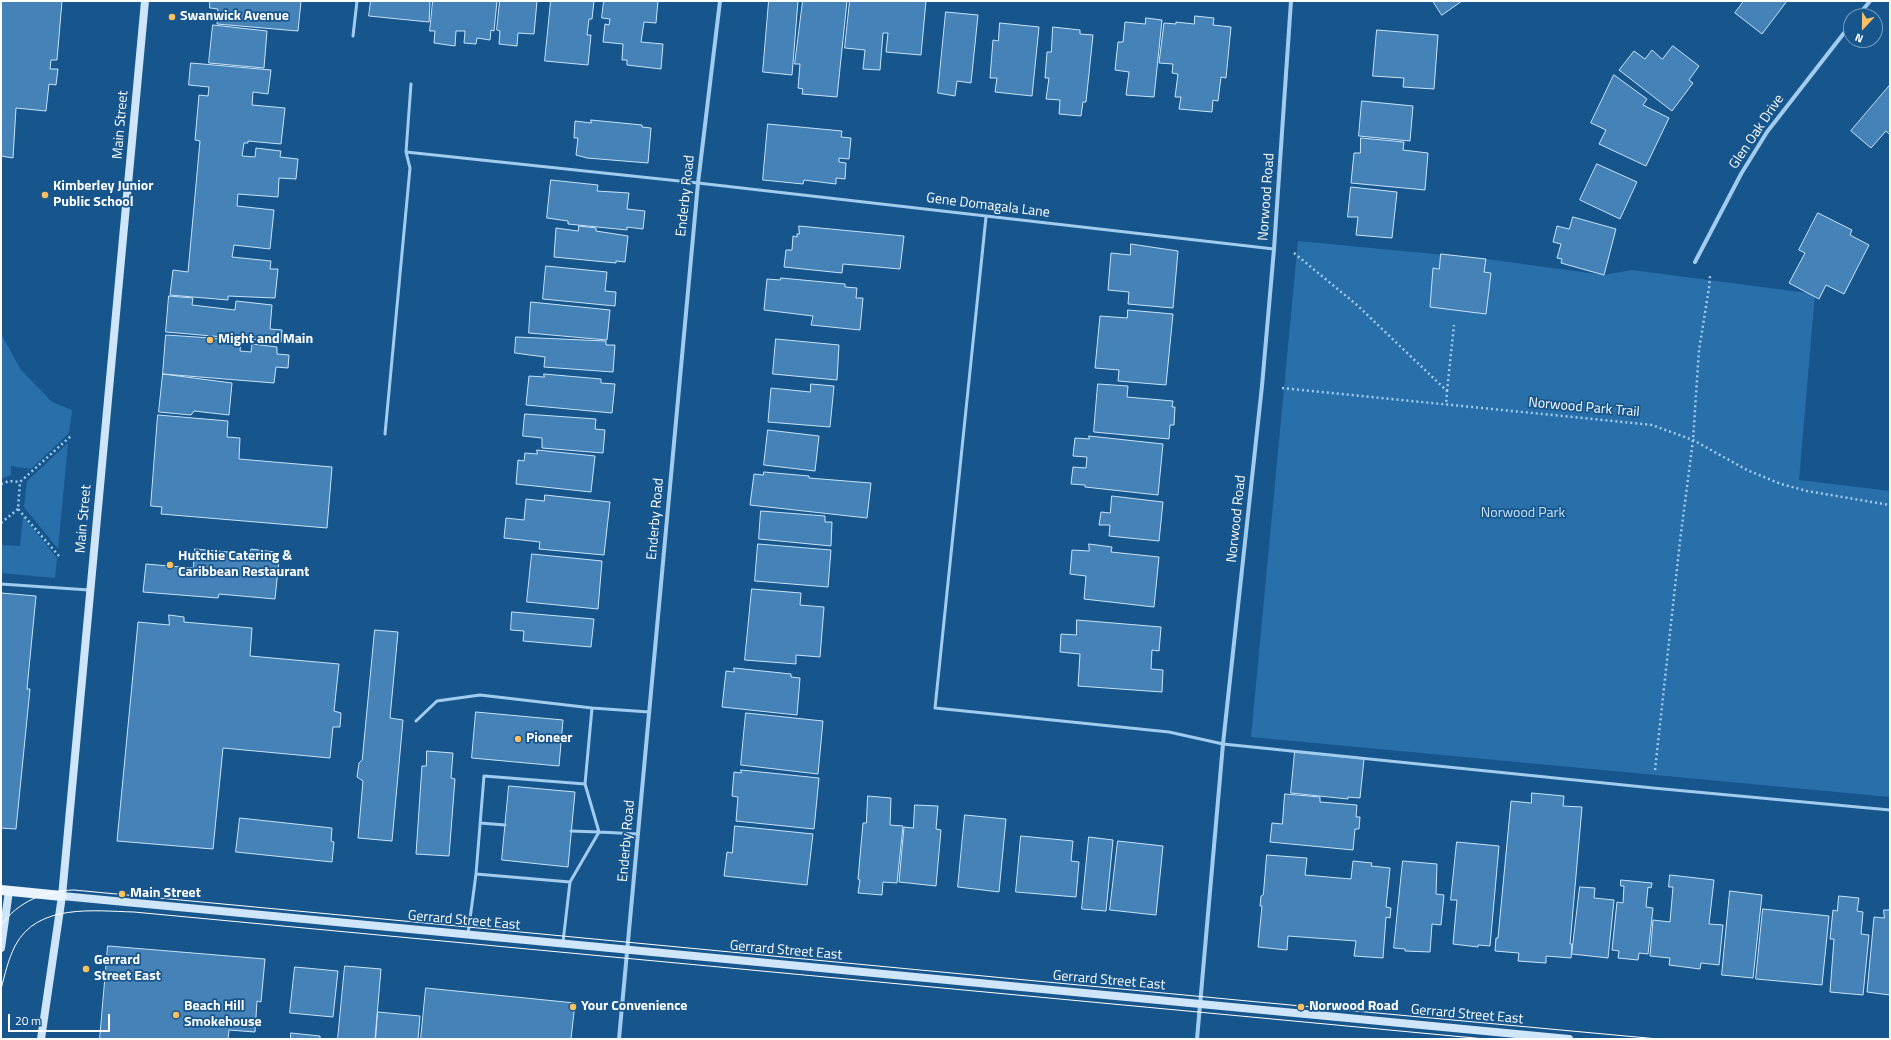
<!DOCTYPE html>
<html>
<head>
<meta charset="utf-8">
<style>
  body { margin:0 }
  #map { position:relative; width:1891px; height:1040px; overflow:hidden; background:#17568d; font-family:"Titillium Web",sans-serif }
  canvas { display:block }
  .frame { position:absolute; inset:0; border:2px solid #fff; pointer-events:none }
  .north { position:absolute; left:1843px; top:8px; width:40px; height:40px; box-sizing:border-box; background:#17568d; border:1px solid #749abb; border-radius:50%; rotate:202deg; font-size:11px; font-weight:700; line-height:16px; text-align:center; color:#fff }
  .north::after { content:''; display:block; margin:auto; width:14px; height:18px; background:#ffc15f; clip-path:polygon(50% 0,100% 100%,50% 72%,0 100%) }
  .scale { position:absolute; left:8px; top:1014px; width:102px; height:18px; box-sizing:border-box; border:2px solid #fff; border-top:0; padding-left:5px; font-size:12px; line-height:14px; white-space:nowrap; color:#fff; -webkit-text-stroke:3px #17568d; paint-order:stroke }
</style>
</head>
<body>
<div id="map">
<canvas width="1891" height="1040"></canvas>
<div class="frame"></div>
<div class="north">N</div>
<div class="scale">20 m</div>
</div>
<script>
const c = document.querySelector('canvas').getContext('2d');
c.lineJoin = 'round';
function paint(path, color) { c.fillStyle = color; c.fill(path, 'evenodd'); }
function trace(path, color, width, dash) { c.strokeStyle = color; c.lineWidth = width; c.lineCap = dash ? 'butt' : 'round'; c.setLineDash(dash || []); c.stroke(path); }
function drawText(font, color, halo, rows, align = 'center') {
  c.font = font + ' "Titillium Web",sans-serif'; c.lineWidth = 3.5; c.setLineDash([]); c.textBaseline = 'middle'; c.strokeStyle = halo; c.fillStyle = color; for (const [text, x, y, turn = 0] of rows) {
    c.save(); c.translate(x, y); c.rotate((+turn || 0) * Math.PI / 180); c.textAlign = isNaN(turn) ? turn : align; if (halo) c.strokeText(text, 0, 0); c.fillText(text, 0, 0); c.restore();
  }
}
paint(new Path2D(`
  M1298 241 1486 259 1604 275 1632 270 1815 294 1799 480 1890 491V797L1251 737Z
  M1 334 21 370 52 402 72 410 69 433 31 469 11 466V475L1 479Z
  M68 443 58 549 24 507 27 481Z
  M23 516 57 558 55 578 1 573V545L20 546Z`), '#2970ab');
const building = new Path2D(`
  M1 1H62L57 60H51L50 69H58L56 85 49 84 46 111 16 108 13 158 1 156Z
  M210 1H301L298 31 217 24 218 9 210 8Z
  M371 1H430L429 22 369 16Z
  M433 1H497L494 31 491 30 490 40 477 38 476 44 464 43 465 31H456L455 46 434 43 435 31H430Z
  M500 1H537L534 34 518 33 517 46 499 44 500 31 497 30Z
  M551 1H594L592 19H589L587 35H591L588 65 545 61Z
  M604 1H658L656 23 644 22 641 42 663 44 661 69 627 65V60H622L623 44 603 42 605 24 609 25 610 19 602 18Z
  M769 1H798L792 75 763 72Z
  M803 1H847L837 97 802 94 803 89 798 88 800 64H795Z
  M850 1H926L921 55 886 52 888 33H883L880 70 863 69 865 50 845 48Z
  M1433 1H1462L1442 15Z
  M1744 1H1787L1762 34 1735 13Z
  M946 12 978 15 971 83 957 81 955 96 938 93Z
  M1195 16 1214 18 1213 25 1231 27 1226 78 1221 77 1218 101 1213 100 1212 112 1179 109 1181 97H1175L1178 74 1172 73 1173 64 1159 63 1164 23 1176 24V22L1194 24Z
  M1146 18 1162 20 1154 97 1126 95 1129 72 1115 70 1118 42H1123L1125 22 1145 24Z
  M1000 23 1039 27 1032 96 995 92 997 78H990L993 40 998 41Z
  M213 25 267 31 264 68 209 63Z
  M1053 27 1080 30V34L1093 35 1086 102H1083L1081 116 1059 114 1060 100 1046 99 1049 78H1045L1047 52H1051Z
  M1377 30 1438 35 1434 89 1403 87 1404 78 1373 76Z
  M1673 46 1699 66 1689 80 1693 83 1672 111 1619 70 1634 51 1645 59 1652 50 1662 59Z
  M191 63 271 70 268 94 253 92 252 105 285 108 281 144 248 141V143H244L242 156 255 157 256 148 281 151 280 157 298 159 296 179 279 178 278 197 238 194 237 206 274 210 270 249 234 245 232 257 271 261 270 269H278L275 298 228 296V300L170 295 173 270 188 272 200 141 195 140 199 95 208 96 209 87 189 85Z
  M1614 75 1647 99 1643 105 1669 118 1646 166 1599 144 1606 130 1591 123Z
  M1890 85V135L1886 131 1871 148 1851 131Z
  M1362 101 1413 106 1410 141 1359 136Z
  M591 120 642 125V127L651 128 648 163 587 158 576 155 578 138H574L575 121 591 123Z
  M768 124 842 131 841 137 851 138 849 159 839 158V162L846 163 845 179 836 178V184L804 180 803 184 763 180Z
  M1361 138 1404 142 1403 150 1428 153 1425 190 1351 183 1354 153H1360Z
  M1597 164 1637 182 1620 219 1580 200Z
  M551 180 598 185 597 191 629 193 627 209 645 211 643 229 627 227V230L568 224V221L547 218Z
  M1351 187 1397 192 1392 238 1356 235 1358 217H1348Z
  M1818 213 1852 230 1850 235 1869 245 1844 294 1826 285 1819 299 1789 283 1805 253 1799 250Z
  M1573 217 1616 229 1604 275 1561 263 1562 259 1557 258 1561 244 1553 242 1557 226 1569 229Z
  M579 226 596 228V231L628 236 625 262 616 261V263L554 257 556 228 578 231Z
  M799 226 904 236 900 269 843 264 842 273 784 267 786 250H792L793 236 797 237V234H799Z
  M1131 244 1178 251 1173 308 1128 304 1129 292 1108 290 1111 253 1130 255Z
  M1441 254 1486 259 1484 272 1491 273 1486 314 1430 307 1433 268 1439 269Z
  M546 266 607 272 605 291 616 292 615 306 543 299Z
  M781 278 845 284V287L857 288 856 298H863L860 330 811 325 813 316 764 310 767 279 780 280Z
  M169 296 193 298 192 305 235 310 236 301 272 305 270 329 282 330 281 342 166 332Z
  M531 302 610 310 607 340 529 333Z
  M1128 310 1173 314 1166 385 1118 381 1119 370 1095 368 1100 316 1127 318Z
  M166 335 241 340 240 351 251 352 252 344 277 347V354L289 355 288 368 276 367 274 383 163 374Z
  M516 337 606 341V345H615L613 372 544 367 545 357 515 353Z
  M776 339 839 345 837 380 773 374Z
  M163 374 232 383 229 415 194 411 191 415 159 412Z
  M544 374 601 379V383L615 384 612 413 526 405 529 376 544 377Z
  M811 384 834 386 830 427 768 422 771 388 810 392Z
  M1098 384 1128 386 1127 397 1173 401 1172 407H1175L1174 425H1170L1169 439 1094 432Z
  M525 414 596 419 595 429 605 430 603 453 542 448V438L523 436Z
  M158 415 228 421 227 437 240 438 239 459 332 467 327 528 161 514 162 507 151 506Z
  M768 430 819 436 815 471 764 465Z
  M1089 436 1163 444 1158 495 1085 487V485L1071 484 1073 467 1086 468 1087 457 1073 456 1075 438 1089 439Z
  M537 450 595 456 591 492 516 484 518 460 524 461 525 453 537 454Z
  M764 472 809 476V478L871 483 867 518 750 505 754 474 763 475Z
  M545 495 610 502 604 555 539 549 540 542 504 538 506 518 524 520 526 499 544 501Z
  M1112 496 1163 502 1159 541 1109 536 1110 525H1099L1101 512 1110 513Z
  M761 511 825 516V522H832L831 546 759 539Z
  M758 544 831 550 828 587 755 581Z
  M1089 544 1112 547 1111 552 1159 557 1154 607 1084 599 1086 576 1070 574 1072 550 1089 551Z
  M195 549 250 554 251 549 274 552 273 560H279L275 599 219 594 218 598 143 592 146 564 193 568Z
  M532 554 602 561 598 609 527 602Z
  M752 589 801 593 800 605 824 607 820 657 796 655V664L745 660Z
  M1 593 36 596 27 689H30L16 829 1 828Z
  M512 612 594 619 591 647 523 641 524 631 511 630Z
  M169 615 184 617V622L252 628 250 656 339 664 334 711 341 713 340 727H333L330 758 223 748 213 849 117 841 138 622 169 625Z
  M1077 620 1161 627 1159 651 1152 650 1151 669 1163 670 1162 692 1078 686 1080 654 1060 652 1061 634 1076 635Z
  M375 630 398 632 390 718 403 720 392 841 358 838 363 781 357 777 359 763 362 760Z
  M734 668 791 674V677L800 678 797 715 722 707 726 671 734 672Z
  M476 712 563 720 559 766 472 758Z
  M746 713 823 721 818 774 741 765Z
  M427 751 453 753 451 778 455 779 449 856 416 854 422 766H426Z
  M1295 752 1364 759 1360 798 1348 797V799L1291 793Z
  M741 770 819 778 814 829 736 821 738 797 732 796 734 772 741 773Z
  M509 786 575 792 568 867 502 860Z
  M1532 793 1564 796 1563 806 1582 807 1570 944H1572L1571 958 1546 956V963L1518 961 1519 953 1495 951 1496 938H1498L1511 801 1531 803Z
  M1285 794 1320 797V802L1357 805 1356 817H1360L1359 829H1355L1353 850 1270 842 1272 823 1282 824Z
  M868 796 891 798 890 825 903 826 897 883 883 882 882 895 858 893 860 880 858 879 863 823H866Z
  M915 805 938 806 936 829 941 830 936 886 899 882 904 827 913 828Z
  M965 815 1006 819 999 892 958 887Z
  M240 818 332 828 331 841 334 842 332 862 236 852Z
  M735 826 813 834 807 885 724 876 727 852 732 853Z
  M1021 836 1073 841 1071 861 1079 862 1076 897 1016 892Z
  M1089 837 1113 840 1106 911 1082 909Z
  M1118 841 1163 846 1156 915 1110 910Z
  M1457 842 1499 846 1490 946 1478 945V947L1453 944 1457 900H1451Z
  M1267 855 1307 858 1305 875 1351 879 1353 861 1372 863 1371 866 1390 868 1386 907 1391 908 1390 918 1386 917 1383 958 1354 956 1356 941 1288 936 1287 950 1258 947 1262 906H1260L1261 896 1263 895Z
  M1403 861 1437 864 1436 894 1444 895 1441 925 1432 924 1430 952 1405 951V949L1394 948Z
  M1670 875 1714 880 1709 924 1723 925 1719 965 1701 963 1700 969 1669 965 1670 958 1650 956 1653 920 1670 922 1673 887H1669Z
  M1621 880 1652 883 1651 888 1648 887 1646 907 1653 908 1648 954 1639 953 1638 960 1618 958 1619 951 1612 950 1617 902 1623 903 1624 886H1621Z
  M1580 887 1595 888 1594 898 1614 900 1608 958 1572 954Z
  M1730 891 1762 895 1753 978 1722 975Z
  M1839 896 1859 898 1857 911 1863 912 1861 934 1869 935 1863 995 1830 992 1834 939H1830L1833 910 1837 911Z
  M1763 909 1829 916 1822 985 1756 979Z
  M1884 910H1890V995L1867 992 1874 917 1884 918Z
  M108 946 265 959 261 1002 257 1001 255 1032 229 1030 228 1039H100Z
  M345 966 381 969 375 1039H338Z
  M295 967 338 971 333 1017 290 1013Z
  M426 988 575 1003 571 1039H421Z
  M378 1012 420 1016 418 1039H376Z
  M291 1033 320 1036V1039H291Z`);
paint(building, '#4482b7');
trace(building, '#c8e4fb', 1);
trace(new Path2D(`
  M1294 253 1357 305 1447 391 1446 405
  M1282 388 1652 425 1693 440 1747 470 1781 484 1807 491 1890 505
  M1447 391 1454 325
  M1 484 9 481 20 482
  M1 523 18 509
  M59 556 18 509 20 482 71 436
  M1655 770 1680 541 1693 440 1699 350 1709 288 1710 276`), '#a1ccef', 2.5, [2, 3]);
trace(new Path2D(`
  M353 36 357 1
  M406 152 698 183 1274 249
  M986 217 935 708 1169 732 1223 744 1653 788 1890 810
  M385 434 410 168 406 152 411 84
  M1 584 89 590
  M416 721 437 701 480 695 592 708
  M585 784 592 708 649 712
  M480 823 505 825
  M571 831 599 832 585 784 484 776 476 874 570 882 599 832 638 834
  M468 934 476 874
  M563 942 570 882`), '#a1ccef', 3);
trace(new Path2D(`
  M1858 16 1870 1
  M1695 262 1741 174 1767 132 1851 24
  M619 1039 698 183 720 1
  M1197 1039 1223 744 1262 386 1274 249 1291 1`), '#a1ccef', 4);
trace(new Path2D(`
  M62 896 1569 1039
  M1 948 9 891
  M41 1039 62 896 145 1`), '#cfe6fa', 8);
trace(new Path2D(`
  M1 890 62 896`), '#e9f4ff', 10);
trace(new Path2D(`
  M1 925C19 901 44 891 74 890 602 939 1130 991 1658 1039
  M1 989C5 974 8 960 15 946 37 903 94 911 134 912L1485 1039`), '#fff', 1);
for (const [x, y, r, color] of [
  [172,17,4,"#ffc15f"],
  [45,195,4,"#ffc15f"],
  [210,340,4,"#ffc15f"],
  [170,565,4,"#ffc15f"],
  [518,739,4,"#ffc15f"],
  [122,894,4,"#ffc15f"],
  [86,969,4,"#ffc15f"],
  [573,1007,4,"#ffc15f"],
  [1301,1007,4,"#ffc15f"],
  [176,1015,4,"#ffc15f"]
]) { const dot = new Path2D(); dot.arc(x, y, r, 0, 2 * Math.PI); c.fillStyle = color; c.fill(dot); trace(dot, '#17568d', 1.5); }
drawText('bold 14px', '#fff', '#17568d', [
  ["Swanwick Avenue",180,17],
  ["Kimberley Junior",53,187],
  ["Public School",53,203],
  ["Might and Main",218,340],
  ["Hutchie Catering &",178,557],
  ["Caribbean Restaurant",178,573],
  ["Pioneer",526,739],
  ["Main Street",130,894],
  ["Gerrard",94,961],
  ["Street East",94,977],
  ["Beach Hill",184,1007],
  ["Smokehouse",184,1023],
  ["Your Convenience",581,1007],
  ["Norwood Road",1309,1007]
], 'left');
drawText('14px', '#fff', '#17568d', [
  ["Main Street",121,125,-85],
  ["Glen Oak Drive",1757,132,-56],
  ["Enderby Road",686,196,-84],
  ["Norwood Road",1267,197,-86],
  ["Gene Domagala Lane",988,206,7],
  ["Norwood Park Trail",1584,408,5],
  ["Main Street",84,519,-85],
  ["Enderby Road",656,519,-85],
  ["Norwood Road",1237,519,-84],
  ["Enderby Road",627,841,-85],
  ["Gerrard Street East",464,921,5],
  ["Gerrard Street East",786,951,5],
  ["Gerrard Street East",1109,981,5],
  ["Gerrard Street East",1467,1015,5]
]);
drawText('14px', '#c8e4fb', '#17568d', [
  ["Norwood Park",1523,514]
]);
</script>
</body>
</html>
